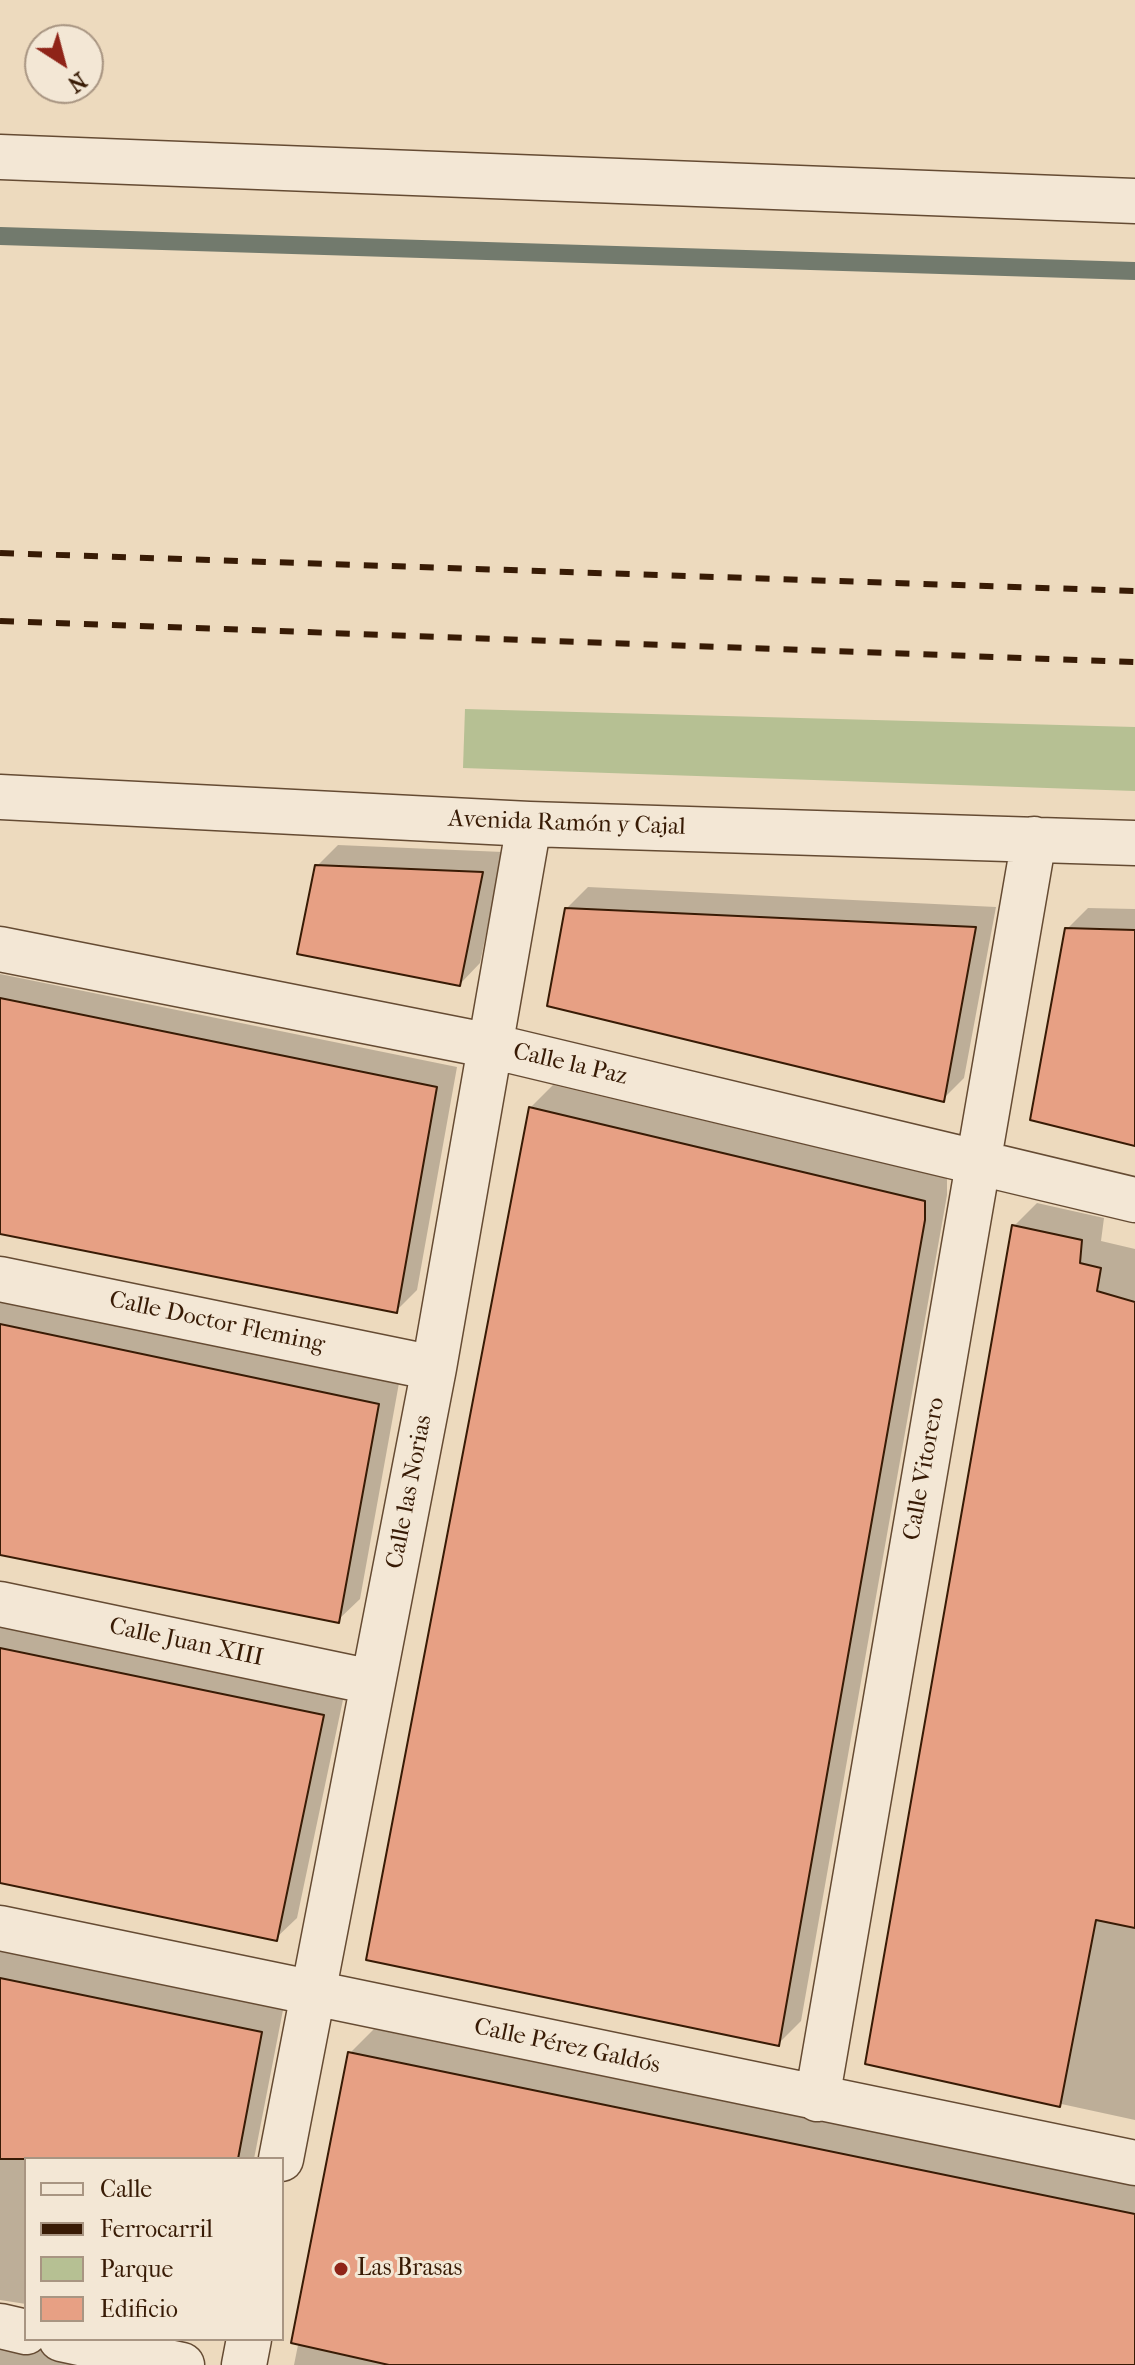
<!DOCTYPE html>
<html>
<head>
<meta charset="utf-8">
<style>
  body { margin:0 }
  #map { position:relative; width:1135px; height:2365px; overflow:hidden; background:#eddabe; font-family:"IM FELL French Canon",serif }
  canvas { display:block }
  .legend { position:absolute; left:24px; top:2157px; width:260px; height:184px; box-sizing:border-box; background:#f3e7d5; border:2px solid #a89582; margin:0; padding:10px 14px; list-style:none; font-size:24px; color:#381b05 }
  .legend li { display:flex; align-items:center; gap:16px; height:40px }
  .legend b { width:40px; border:2px solid #a89582 }
  .north { position:absolute; left:24px; top:24px; width:80px; height:80px; box-sizing:border-box; background:#f3e7d5; border:2px solid #a89582; border-radius:50%; rotate:144deg; font-size:22px; font-weight:700; line-height:32px; text-align:center; color:#381b05 }
  .north::after { content:''; display:block; margin:auto; width:28px; height:36px; background:#8f2418; clip-path:polygon(50% 0,100% 100%,50% 72%,0 100%) }
</style>
</head>
<body>
<div id="map">
<canvas width="1135" height="2365"></canvas>
<ul class="legend">
<li><b style="height:10px;background:#f3e7d5"></b>Calle</li>
<li><b style="height:10px;background:#381b05"></b>Ferrocarril</li>
<li><b style="height:22px;background:#b6c093"></b>Parque</li>
<li><b style="height:22px;background:#e7a084"></b>Edificio</li>
</ul>
<div class="north">N</div>
</div>
<script>
const c = document.querySelector('canvas').getContext('2d');
c.lineJoin = 'round';
function paint(path, color) { c.fillStyle = color; c.fill(path, 'evenodd'); }
function trace(path, color, width, dash) { c.strokeStyle = color; c.lineWidth = width; c.lineCap = dash ? 'butt' : 'round'; c.setLineDash(dash || []); c.stroke(path); }
function drawText(font, color, halo, rows, align = 'center') {
  c.font = font + ' "IM FELL French Canon",serif'; c.lineWidth = 6; c.setLineDash([]); c.textBaseline = 'middle'; c.strokeStyle = halo; c.fillStyle = color; for (const [text, x, y, turn = 0] of rows) {
    c.save(); c.translate(x, y); c.rotate((+turn || 0) * Math.PI / 180); c.textAlign = isNaN(turn) ? turn : align; if (halo) c.strokeText(text, 0, 0); c.fillText(text, 0, 0); c.restore();
  }
}
paint(new Path2D(`
  M465 709 1135 727V791L463 768Z`), '#b6c093');
paint(new Path2D(`
  M338 845 503 852 480 963 460 984 317 866Z
  M588 887 996 907 964 1078 943 1099 566 909Z
  M1088 908 1135 909V1144L1067 929Z
  M0 974 457 1067 417 1290 397 1310 0 1230Z
  M553 1085 947 1178V1195L801 2021 778 2044 530 1108Z
  M1037 1203 1104 1218 1101 1241 1135 1249V2120L868 2062 1014 1226Z
  M0 1300 399 1383 360 1599 338 1620 0 1552Z
  M0 1624 344 1695 297 1918 276 1938 0 1879Z
  M0 1951 283 2010 254 2159H26V2304L0 2300Z
  M374 2029 1135 2186V2365H294L334 2165 350 2053Z
  M0 2314 186 2365H0Z`), '#0003');
trace(new Path2D(`
  M0 236 1135 271`), '#727a6d', 18);
const building = new Path2D(`
  M315 865 483 872 460 986 297 954Z
  M565 908 976 927 944 1102 547 1006Z
  M1065 928 1135 930V1146L1030 1120Z
  M0 998 437 1087 397 1313 0 1234Z
  M529 1107 925 1201V1220L779 2046 366 1960Z
  M1012 1225 1082 1240 1080 1263 1101 1268 1097 1291 1135 1302V1928L1096 1920 1060 2107 865 2064Z
  M0 1324 379 1404 339 1623 0 1555Z
  M0 1648 324 1715 277 1941 0 1883Z
  M0 1978 262 2032 238 2159H0Z
  M348 2052 1135 2214V2365H389L291 2343Z`);
paint(building, '#e7a084');
trace(building, '#381b05', 2);
const minor = new Path2D(`
  M0 157 1135 201
  M0 797 529 824 1135 843
  M0 949 491 1046 1135 1200
  M0 1279 434 1368
  M0 1604 372 1682
  M0 1928 1135 2163
  M817 2099 1034 839
  M281 2159 434 1368 529 824
  M0 2326 26 2332
  M61 2339 182 2365
  M244 2365 249 2339`);
trace(minor, '#654b33', 47);
trace(minor, '#f3e7d5', 44);
trace(new Path2D(`
  M0 553 1135 591
  M0 621 1135 662`), '#381b05', 6, [14, 14]);
for (const [x, y, r, color] of [
  [341,2269,8,"#8f2418"]
]) { const dot = new Path2D(); dot.arc(x, y, r, 0, 2 * Math.PI); c.fillStyle = color; c.fill(dot); trace(dot, '#f3e7d5', 3); }
drawText('24px', '#381b05', '#f3e7d5', [
  ["Avenida Ramón y Cajal",567,824,2],
  ["Calle la Paz",570,1065,13],
  ["Calle Doctor Fleming",217,1323,12],
  ["Calle Vitorero",925,1469,-80],
  ["Calle las Norias",410,1492,-79],
  ["Calle Juan XIII",186,1643,12],
  ["Calle Pérez Galdós",567,2047,12]
]);
drawText('24px', '#381b05', '#f3e7d5', [
  ["Las Brasas",357,2269]
], 'left');
</script>
</body>
</html>
